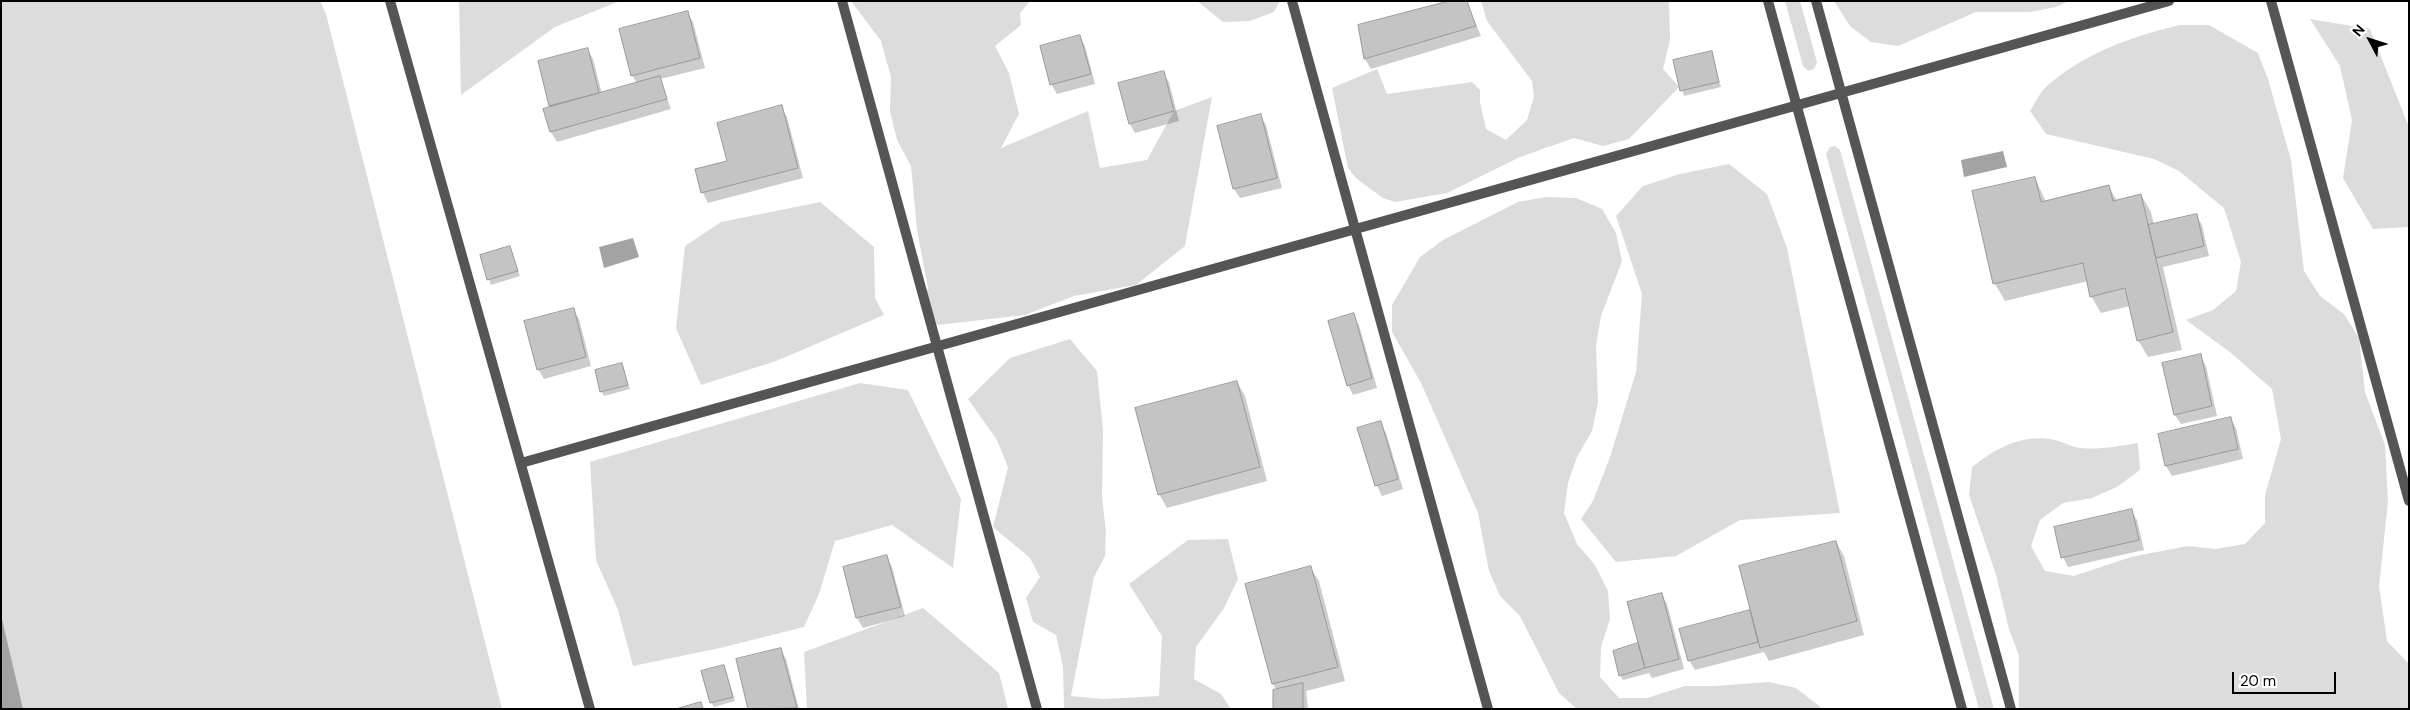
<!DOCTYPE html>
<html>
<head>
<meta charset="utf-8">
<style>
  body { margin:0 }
  #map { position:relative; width:2410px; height:710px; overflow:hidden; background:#fff; font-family:"DM Sans",sans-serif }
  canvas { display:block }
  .frame { position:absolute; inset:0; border:2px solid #000; pointer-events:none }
  .north { position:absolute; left:2345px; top:15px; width:50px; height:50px; -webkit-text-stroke:4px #fff; paint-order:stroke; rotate:310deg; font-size:14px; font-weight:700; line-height:20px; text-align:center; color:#000 }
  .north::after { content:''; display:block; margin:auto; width:18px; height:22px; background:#000; clip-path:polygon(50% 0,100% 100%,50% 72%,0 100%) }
  .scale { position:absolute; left:2232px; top:672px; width:104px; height:22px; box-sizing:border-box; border:2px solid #000; border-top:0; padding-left:6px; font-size:15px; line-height:18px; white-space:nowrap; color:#000; -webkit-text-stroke:4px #fff; paint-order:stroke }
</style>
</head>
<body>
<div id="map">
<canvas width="2410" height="710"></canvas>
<div class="frame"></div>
<div class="north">N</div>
<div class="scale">20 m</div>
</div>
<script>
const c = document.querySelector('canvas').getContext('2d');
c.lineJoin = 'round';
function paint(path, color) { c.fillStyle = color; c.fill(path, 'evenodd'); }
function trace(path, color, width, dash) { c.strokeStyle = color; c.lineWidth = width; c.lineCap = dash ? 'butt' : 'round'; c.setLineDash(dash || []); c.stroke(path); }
paint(new Path2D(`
  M1 1H320L326 14 502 709H1Z
  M459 1H620L555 27 461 95Z
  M851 1H1030L1020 13 1021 25 995 46 1009 73 1019 114 1001 148 1088 111 1100 168 1147 160 1174 111 1212 97 1185 246 1136 285 1074 296 1025 315 937 325 923 305 928 288 917 230 911 166 897 140 890 111 891 77 881 41Z
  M1197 1H1280L1274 12 1250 21 1223 22Z
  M1481 1H1669L1670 40 1663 69 1679 87 1629 139 1603 146 1574 138 1520 157 1447 193 1395 202 1383 198 1357 179 1348 168 1332 88 1377 69 1387 94 1472 82 1480 90V102L1486 129 1506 140 1527 120 1534 96 1532 81 1487 21Z
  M1785 1H1800L1817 62 1814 69 1808 71 1803 66Z
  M1834 1H2069L2056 7 2030 12H1976L1898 46 1871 42 1850 26Z
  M2310 19 2370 29 2409 127V227L2373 229 2343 178 2352 120 2340 66Z
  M2180 25H2209L2258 53 2268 79 2291 160 2304 271 2320 296 2344 314 2359 338 2365 392 2385 445 2388 502 2379 586 2387 641 2409 664V709H2019V656L2009 629 1996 575 1969 495 1972 467C1995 449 2019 435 2050 439 2060 440 2070 447 2080 448 2099 450 2119 446 2138 443L2140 470 2117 487 2092 498 2063 503 2040 520 2031 546 2045 571 2074 576 2131 557 2188 546 2216 549 2245 544 2265 523V495L2281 439 2272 389 2231 353 2186 320 2213 310 2236 291 2241 262 2224 208 2179 171 2154 159 2046 134 2030 111C2035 103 2040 92 2047 86 2085 53 2132 36 2180 25Z
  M1835 146 1840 150 1994 709H1979L1826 154 1830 147Z
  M1729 164 1767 194 1787 248 1840 513 1740 520 1676 556 1616 562 1581 519 1593 501 1610 457 1636 372 1642 294 1616 216 1643 186 1680 174Z
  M1546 197 1576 198 1602 209 1616 233 1622 261 1601 316 1596 345 1598 403 1592 431 1577 457 1568 483 1564 513 1577 544 1595 565 1608 591 1610 619 1601 647 1600 677 1619 698H1647L1685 686H1714L1769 682 1796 688 1823 709H1577L1559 693 1520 616 1500 596 1489 571 1478 513 1421 383 1392 332V305L1420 257 1443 240 1518 202Z
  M820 202 874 247 875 298 884 315 776 361 701 385 676 328 685 246 721 222Z
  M1070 339 1097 371 1103 430 1102 497 1106 532 1105 556 1094 577 1071 696 1103 699 1159 696 1162 636 1129 584 1188 540 1228 539 1238 579 1224 608 1196 647 1194 679 1221 694 1231 709H1064L1063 667 1056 635 1033 622 1026 598 1040 577 1030 558 993 527 1008 467 997 440 968 399 1010 358Z
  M860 383 908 390 961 499 953 568 892 525 835 541 819 594 804 627 720 648 633 666 618 610 596 560 590 462Z
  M923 608 999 673 1008 709H807L804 652Z`), '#dcdcdc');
paint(new Path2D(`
  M2003 151 2007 167 1964 177 1961 160Z
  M633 238 639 257 604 268 599 247Z
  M1 615 23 709H1Z`), '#a3a3a3');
paint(new Path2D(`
  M1466 1 1481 36 1371 69 1365 59 1359 26Z
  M687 12 693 22 705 68 660 79 671 109 557 142 551 132 545 110 552 108 550 105 587 49 593 59 602 94 637 84 633 76Z
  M1080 37 1085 46 1095 84 1057 94 1051 84Z
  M1711 52 1721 87 1684 96 1674 60Z
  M1163 73 1169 82 1179 121 1135 133 1130 124Z
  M781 107 787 117 803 178 708 203 703 193 697 170 728 162Z
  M1260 116 1266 125 1282 188 1240 198 1234 189Z
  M2035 178 2046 202 2109 187 2117 201 2141 195 2151 212 2154 225 2196 215 2202 225 2209 256 2163 267 2182 350 2148 357 2138 340 2130 306 2101 313 2091 296 2088 281 2005 301 1995 284 1974 192Z
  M510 247 520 276 491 285 481 256Z
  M573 309 579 319 591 366 544 379 538 369Z
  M1353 315 1359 325 1377 388 1353 395 1348 385Z
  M2200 356 2206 366 2217 416 2181 424 2175 415Z
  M621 365 630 389 604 396 601 391Z
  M1237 382 1245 396 1267 481 1167 508 1159 494Z
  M2230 418 2236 428 2243 459 2172 476 2166 466 2160 435Z
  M1380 423 1386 433 1403 489 1382 496 1377 486 1359 429Z
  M2131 510 2137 520 2144 550 2068 567 2063 557Z
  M1836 542 1844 556 1864 635 1769 661 1764 652 1695 670 1689 660 1680 630 1752 611Z
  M887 557 892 567 905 616 863 628 857 618 845 568Z
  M1310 567 1319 581 1345 681 1306 691 1308 709H1274L1277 691 1273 684Z
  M1661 594 1667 604 1684 669 1652 678 1649 673 1623 680 1620 675 1637 645 1641 650Z
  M780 649 786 659 799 709H750Z
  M724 666 735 701 714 707 711 702Z`), '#0003');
const building = new Path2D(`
  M1449 1H1467L1476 26 1364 59 1358 25Z
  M688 11 700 58 631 76 619 29Z
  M1080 35 1091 74 1050 85 1040 46Z
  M588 48 599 93 549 106 538 61Z
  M1712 51 1719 82 1680 91 1673 60Z
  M1164 71 1174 111 1129 124 1118 83Z
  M660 76 667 99 550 132 543 109Z
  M782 105 798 168 701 193 695 169 727 161 717 123Z
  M1261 114 1277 178 1233 189 1217 126Z
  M2035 177 2041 202 2109 185 2113 201 2141 194 2173 332 2137 341 2125 288 2090 297 2083 263 1993 284 1972 191Z
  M2197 214 2204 246 2156 258 2148 225Z
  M510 246 518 271 487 280 480 255Z
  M574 308 586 357 537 370 524 321Z
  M1354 313 1372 378 1347 386 1328 321Z
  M2201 354 2212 406 2174 415 2162 363Z
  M622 363 628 385 600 392 595 370Z
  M1237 381 1260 467 1158 495 1135 408Z
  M2231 417 2238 449 2165 466 2158 434Z
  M1381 421 1398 479 1375 486 1357 428Z
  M2132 509 2139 540 2061 558 2054 527Z
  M1836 541 1857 621 1760 648 1739 566Z
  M887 555 901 607 856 618 843 567Z
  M1311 566 1338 667 1272 684 1245 584Z
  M1662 593 1679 659 1645 668 1627 602Z
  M1750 610 1758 642 1688 661 1679 629Z
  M1638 643 1645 668 1619 676 1613 651Z
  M781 648 797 708 748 709 736 659Z
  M724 665 733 697 710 703 701 671Z
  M1303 683V709H1273V690Z
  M701 702 703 709H676Z`);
paint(building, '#c4c4c4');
trace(building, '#999', 1);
trace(new Path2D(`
  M390 1 590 709`), '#555', 10);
trace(new Path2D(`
  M842 1 1037 709
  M1292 1 1488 709
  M1768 1 1962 709
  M1816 1 2011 709
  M2271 1 2409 501
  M521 463 2169 1`), '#555', 10);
</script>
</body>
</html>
